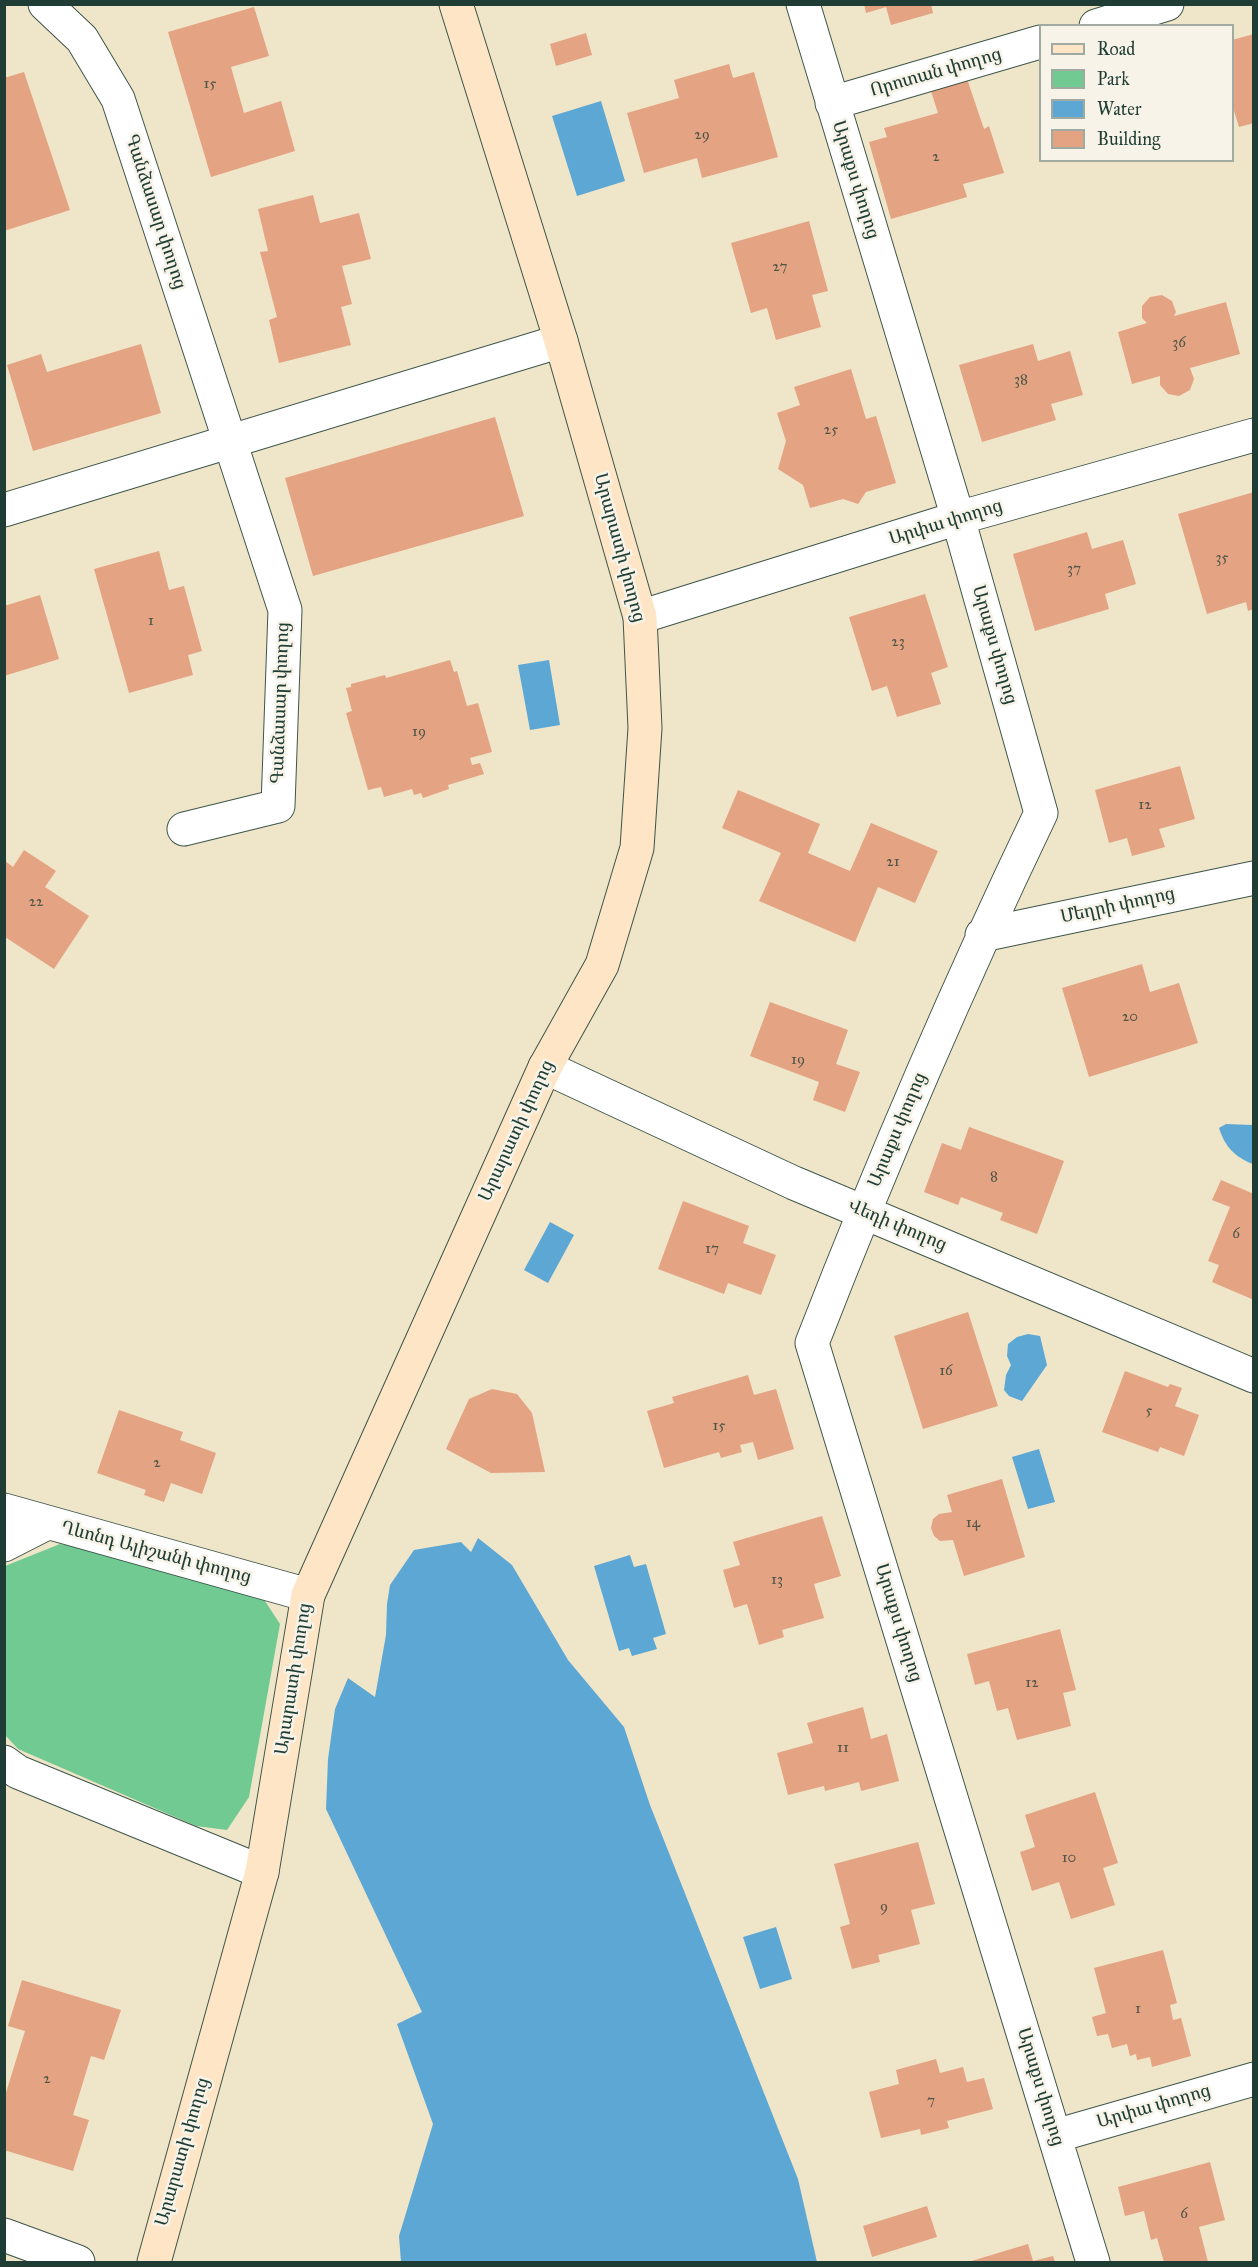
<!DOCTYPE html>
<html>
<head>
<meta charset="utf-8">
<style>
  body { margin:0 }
  #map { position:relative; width:1258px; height:2267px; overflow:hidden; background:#efe5c9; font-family:"IM FELL Great Primer",serif }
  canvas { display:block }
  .frame { position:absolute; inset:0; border:6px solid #1f3d34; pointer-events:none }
  .legend { position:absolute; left:1039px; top:24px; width:195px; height:138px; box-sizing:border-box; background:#f7f3e8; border:2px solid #a1aaa0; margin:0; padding:8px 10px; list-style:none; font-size:18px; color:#1f3d34 }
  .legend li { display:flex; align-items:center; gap:12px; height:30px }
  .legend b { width:30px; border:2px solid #a1aaa0 }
</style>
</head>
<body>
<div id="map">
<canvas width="1258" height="2267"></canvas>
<div class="frame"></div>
<ul class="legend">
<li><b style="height:8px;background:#fde5c5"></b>Road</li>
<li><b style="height:16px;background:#70ca91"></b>Park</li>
<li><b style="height:16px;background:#5ca7d4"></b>Water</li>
<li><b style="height:16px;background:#e4a382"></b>Building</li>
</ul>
</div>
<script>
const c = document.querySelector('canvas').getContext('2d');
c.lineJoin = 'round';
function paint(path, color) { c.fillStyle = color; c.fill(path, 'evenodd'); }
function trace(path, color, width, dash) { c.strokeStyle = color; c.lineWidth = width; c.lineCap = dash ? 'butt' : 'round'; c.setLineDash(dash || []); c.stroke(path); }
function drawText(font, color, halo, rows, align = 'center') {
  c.font = font + ' "IM FELL Great Primer","Noto Serif Armenian",serif'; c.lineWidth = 5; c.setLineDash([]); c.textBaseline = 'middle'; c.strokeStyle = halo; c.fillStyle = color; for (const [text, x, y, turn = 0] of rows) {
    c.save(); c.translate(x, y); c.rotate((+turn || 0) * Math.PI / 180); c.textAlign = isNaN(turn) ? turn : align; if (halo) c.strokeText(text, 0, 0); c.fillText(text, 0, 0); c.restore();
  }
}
paint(new Path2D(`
  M60 1544 110 1553 263 1598 280 1624 249 1797 227 1830 196 1826 18 1749 5 1735V1566Z`), '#70ca91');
paint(new Path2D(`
  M601 101 625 181 577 196 552 116Z
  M549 660 560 725 530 730 518 665Z
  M1226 1124 1253 1125V1164C1235 1157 1225 1147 1219 1128Z
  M550 1222 574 1235 548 1283 524 1270Z
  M1028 1334 1040 1336 1047 1365 1022 1401 1009 1396 1004 1390 1006 1375 1011 1365 1007 1356 1008 1344 1017 1337Z
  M1039 1449 1055 1502 1028 1509 1012 1457Z
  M478 1538 512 1565 568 1660 624 1727 650 1805 798 2179 817 2262H401L399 2236 433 2124 397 2024 422 2012 326 1809 328 1759 335 1709 348 1678 375 1697 386 1635 387 1604 390 1585 414 1550 461 1542 471 1552Z
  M630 1555 634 1567 646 1564 666 1634 653 1638 657 1649 632 1656 629 1648 619 1651 594 1566Z
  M776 1927 792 1979 760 1989 743 1937Z`), '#5ca7d4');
paint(new Path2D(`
  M864 4H931L933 13 891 25 886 7 866 13Z
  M254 7 269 56 231 67 244 113 281 101 295 151 211 177 168 32Z
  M586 33 592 55 556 66 550 44Z
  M1254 34V123L1239 127 1232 104V40Z
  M729 64 733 78 754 72 778 157 702 178 697 158 644 173 627 113 679 98 674 80Z
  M24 72 70 210 4 231V78Z
  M965 73 984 129 989 126 1004 173 963 184 967 197 891 219 869 142 887 137 884 128 938 113 929 85Z
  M313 195 320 223 359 213 371 259 342 266 352 304 341 307 351 345 279 363 269 320 277 317 260 252 268 251 258 209Z
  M809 221 828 291 812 295 821 327 776 340 767 308 751 313 731 243Z
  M1162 295 1172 301 1176 312 1174 316 1226 302 1240 354 1190 368 1194 379 1190 390 1179 396 1168 394 1160 385V376L1132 384 1118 332 1147 323 1142 318V306L1150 297Z
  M141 344 161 413 33 451 7 365 41 354 47 372Z
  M1033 344 1038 361 1070 351 1083 395 1051 404 1056 420 982 442 959 365Z
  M851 369 866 419 876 416 896 483 866 492 858 504 843 499 810 508 803 485 778 469 786 441 777 413 800 405 794 387Z
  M495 417 524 516 313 576 285 478Z
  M1254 492V609L1248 611 1246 602 1207 614 1178 514Z
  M1087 532 1092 549 1123 540 1136 584 1105 594 1109 609 1035 631 1013 554Z
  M159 551 169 590 184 586 202 651 188 655 193 675 129 693 94 569Z
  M925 594 948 667 931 673 941 704 897 717 887 686 872 691 849 617Z
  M40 595 59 659 4 676V606Z
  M450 660 454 672 457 671 467 706 478 703 492 752 470 758 472 765 480 763 484 774 448 785 449 789 423 798 421 793 414 795 412 789 384 797 381 787 368 790 346 713 352 711 346 688 351 687V684L385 675 386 678Z
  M1180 766 1195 819 1159 829 1165 847 1132 856 1127 838 1109 843 1095 790Z
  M738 790 820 824 808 853 850 871 871 823 938 851 915 903 878 887 855 942 759 901 781 853 722 828Z
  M24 850 56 871 45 887 89 916 54 969 5 937V861L13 867Z
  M1142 964 1150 992 1179 983 1198 1043 1089 1077 1062 988Z
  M770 1002 848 1030 836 1064 860 1072 845 1112 813 1100 819 1082 750 1056Z
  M969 1127 1064 1161 1037 1234 1000 1220 1003 1213 961 1197 958 1205 924 1192 942 1143 961 1150Z
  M1221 1180 1254 1194V1300L1212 1282 1219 1265 1208 1261 1230 1207 1212 1200Z
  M683 1201 749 1226 743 1243 776 1255 761 1295 728 1283 724 1294 658 1269Z
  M968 1312 998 1406 923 1429 894 1336Z
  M1125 1371 1168 1387 1170 1384 1182 1388 1175 1406 1199 1415 1184 1456 1160 1447 1158 1452 1102 1432Z
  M748 1375 754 1395 776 1389 794 1449 758 1460 753 1442 740 1445 742 1452 721 1458 719 1452 664 1468 647 1411 674 1403 672 1397Z
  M492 1389 517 1394 532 1413 545 1472 491 1473 446 1449 469 1399Z
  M119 1410 183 1432 180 1440 216 1453 202 1494 171 1483 164 1502 144 1495 146 1490 97 1473Z
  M1002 1479 1025 1557 964 1576 953 1540 940 1541 934 1536 931 1528 933 1519 939 1514 952 1512 947 1495Z
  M822 1516 841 1576 814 1584 824 1618 782 1630 784 1637 759 1645 747 1604 734 1608 723 1570 740 1565 733 1542Z
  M1060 1629 1076 1690 1063 1693 1071 1726 1017 1740 1008 1708 997 1711 989 1681 975 1685 967 1654Z
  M863 1707 871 1739 887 1734 899 1781 861 1791 859 1782 825 1791 824 1786 788 1795 777 1753 813 1743 807 1723Z
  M1095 1792 1118 1863 1103 1868 1115 1905 1071 1919 1059 1882 1032 1891 1020 1852 1035 1847 1025 1815Z
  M918 1842 935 1904 911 1910 920 1944 878 1955 880 1962 852 1969 840 1927 850 1924 834 1864Z
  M1163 1950 1177 2003 1170 2005 1173 2020 1181 2018 1191 2056 1152 2067 1150 2057 1137 2060 1136 2054 1130 2056 1127 2044 1112 2048 1108 2034 1097 2036 1092 2017 1106 2013 1094 1968Z
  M22 1980 121 2010 104 2060 91 2056 73 2115 89 2120 73 2171 4 2150V2099L25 2031 8 2026Z
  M936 2059 940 2073 963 2067 967 2082 984 2078 993 2109 947 2121 949 2128 921 2135 920 2129 881 2138 869 2092 899 2084 896 2070Z
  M1210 2162 1225 2220 1199 2227 1208 2262H1164L1157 2238 1151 2240 1144 2211 1125 2216 1118 2187Z
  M927 2206 937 2237 872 2257 863 2226Z
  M1028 2244 1033 2261 1053 2256 1055 2262H968Z`), '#e4a382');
const street = new Path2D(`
  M45 4 82 39 118 99 285 610 278 806 184 829
  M803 4 958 518 1041 813C958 986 882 1163 812 1343L1093 2262
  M1096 26 1167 4
  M832 103 1040 42
  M4 510 561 341
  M640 617 958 518 1254 435
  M982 935 1254 878
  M545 1067 794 1183 1254 1376
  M4 1510 308 1595
  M4 1545 47 1523
  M4 1762 18 1772 262 1872
  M1055 2136 1254 2079
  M4 2235 78 2262`);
const secondary = new Path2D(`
  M154 2262 262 1872 308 1595 545 1067 602 965 637 848 645 728 640 617 561 341 456 4`);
trace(street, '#3e564a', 35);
trace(secondary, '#3e564a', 35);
trace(street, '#fff', 33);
trace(secondary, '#fde5c5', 33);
drawText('15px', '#505648', null, [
  ["15",210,84],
  ["29",702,135],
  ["2",936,157],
  ["27",780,267],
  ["36",1179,343],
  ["38",1021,380],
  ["25",831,430],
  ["35",1222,558],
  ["37",1074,569],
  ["1",151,621],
  ["23",898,642],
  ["19",419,732],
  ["12",1145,805],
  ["21",893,862],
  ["22",36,902],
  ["20",1130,1017],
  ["19",798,1060],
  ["8",994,1177],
  ["6",1236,1234],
  ["17",712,1249],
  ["16",946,1371],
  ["5",1149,1411],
  ["15",719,1426],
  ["2",157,1463],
  ["14",973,1523],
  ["13",777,1580],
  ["12",1032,1683],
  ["11",843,1748],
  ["10",1069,1858],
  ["9",884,1907],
  ["1",1138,2009],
  ["2",47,2079],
  ["7",931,2101],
  ["6",1184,2214]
]);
drawText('18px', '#1f3d34', '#f7f3e8', [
  ["Որոտան փողոց",936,73,-16],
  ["Արաքս փողոց",855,180,73],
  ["Գանձասար փողոց",155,212,72],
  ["Արփա փողոց",946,523,-17],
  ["Արարատի փողոց",619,548,75],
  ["Արաքս փողոց",994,645,74],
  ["Գանձասար փողոց",281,703,-88],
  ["Մեղրի փողոց",1118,906,-12],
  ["Արաքս փողոց",898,1130,-67],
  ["Արարատի փողոց",517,1131,-65],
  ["Վեդի փողոց",897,1226,23],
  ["Ղևոնդ Ալիշանի փողոց",156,1553,15],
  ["Արաքս փողոց",898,1623,73],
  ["Արարատի փողոց",294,1679,-81],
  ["Արաքս փողոց",1040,2087,73],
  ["Արփա փողոց",1154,2107,-16],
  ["Արարատի փողոց",183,2152,-74]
]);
</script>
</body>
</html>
